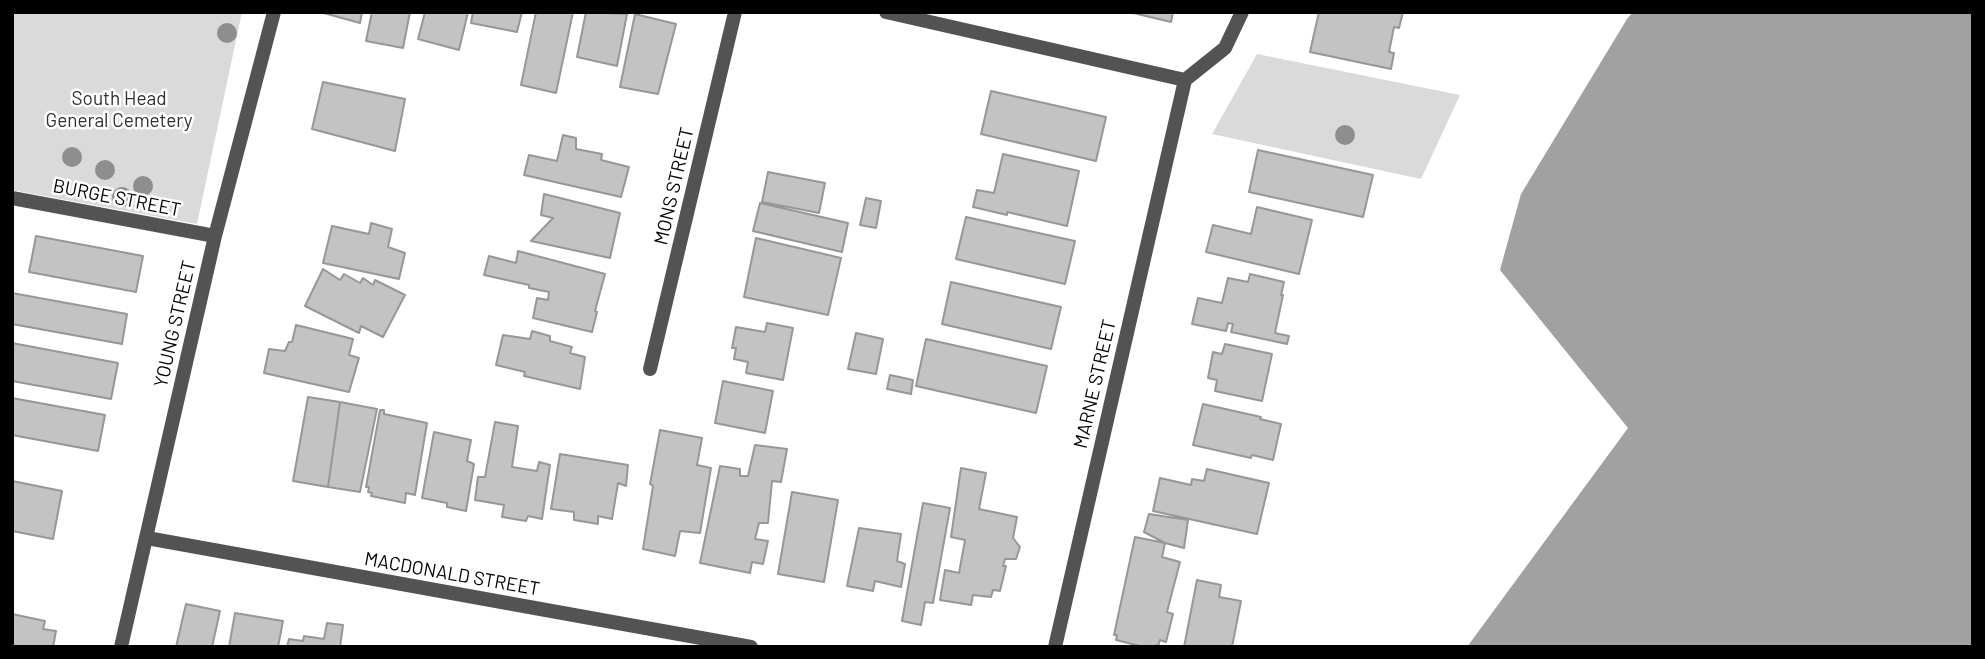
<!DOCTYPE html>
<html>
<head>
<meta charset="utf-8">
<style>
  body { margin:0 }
  #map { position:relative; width:1985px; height:659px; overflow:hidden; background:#fff; font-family:Barlow,sans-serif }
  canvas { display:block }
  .frame { position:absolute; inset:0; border:14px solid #000; pointer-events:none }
</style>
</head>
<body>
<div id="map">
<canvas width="1985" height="659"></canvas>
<div class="frame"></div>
</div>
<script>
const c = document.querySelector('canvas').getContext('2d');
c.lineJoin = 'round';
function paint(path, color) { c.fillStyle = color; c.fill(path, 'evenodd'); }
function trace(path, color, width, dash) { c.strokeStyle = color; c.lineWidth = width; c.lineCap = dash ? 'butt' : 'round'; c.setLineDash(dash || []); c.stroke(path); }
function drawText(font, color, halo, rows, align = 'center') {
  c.font = font + ' Barlow,sans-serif'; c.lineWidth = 5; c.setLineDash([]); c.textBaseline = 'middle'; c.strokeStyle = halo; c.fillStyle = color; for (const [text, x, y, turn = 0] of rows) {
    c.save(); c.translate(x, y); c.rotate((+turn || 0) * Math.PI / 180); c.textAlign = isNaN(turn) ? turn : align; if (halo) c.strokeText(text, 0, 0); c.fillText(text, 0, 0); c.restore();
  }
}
paint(new Path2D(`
  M12 12H242L197 224 12 190Z
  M1257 54 1460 95 1421 179 1212 134Z`), '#dadada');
paint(new Path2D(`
  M1633 12H1973V647H1467L1628 428 1500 270 1521 194 1627 19Z`), '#a1a1a1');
const building = new Path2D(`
  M320 12H362L360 23Z
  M372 12H410L403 48 366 41Z
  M425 12H468L459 50 418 39Z
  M473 12H522L517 32 471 23Z
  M536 12H573L556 93 521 85Z
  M586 12 627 14 617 66 577 57Z
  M1129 12H1173L1171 22Z
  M1319 12H1403L1399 28 1394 27 1389 52 1394 53 1391 69 1310 52Z
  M635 14 676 24 658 94 620 87Z
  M323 82 405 99 395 151 312 129Z
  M991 91 1106 117 1096 161 981 134Z
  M563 135 576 138V149L602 154 601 160 629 167 621 197 524 175 529 155 557 161Z
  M1258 150 1373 175 1363 217 1249 192Z
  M1003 154 1079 171 1067 226 1007 212V215L973 207 977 190 994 193Z
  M768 172 825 183 819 213 762 202Z
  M544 194 620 213 610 258 531 241 553 218 541 215Z
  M866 198 881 201 876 228 860 225Z
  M760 203 848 223 842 252 753 231Z
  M1257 207 1312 220 1299 274 1206 252 1213 225 1251 234Z
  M966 217 1075 241 1065 284 956 259Z
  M371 223 392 229 388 247 405 253 399 279 323 263 332 226 369 234Z
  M36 236 143 256 136 292 29 272Z
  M756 238 841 258 828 315 744 297Z
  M518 251 605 274 595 311 597 312 592 332 533 318 537 298 548 300 549 292 529 288V285L484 275 489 256 516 263Z
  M323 269 340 280 344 274 360 283 363 278 373 285 375 280 405 295 383 337 361 326 359 333 305 306Z
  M1250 274 1284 282 1281 295H1283L1275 333 1289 336 1287 344 1231 332 1233 324 1228 323 1226 331 1192 324 1198 298 1222 303 1228 278 1248 282Z
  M951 282 1061 307 1051 349 942 324Z
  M12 293 127 314 122 344 12 324Z
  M767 323 793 328 783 380 746 373 748 362 734 359 736 348H732L736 327 765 332Z
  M296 325 353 339 349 355 359 358 349 392 264 373 269 349 285 351 289 342H292Z
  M532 331 550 336V341L572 347 570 353 585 357 580 389 524 376 525 372 496 365 503 335 530 339Z
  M856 333 883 339 876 374 848 369Z
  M926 339 1047 366 1036 413 916 386Z
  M12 343 118 363 111 399 12 381Z
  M1225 344 1272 354 1262 401 1215 391 1217 380 1208 378 1213 352 1222 354Z
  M890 375 913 380 911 394 887 389Z
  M723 381 773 391 765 433 715 423Z
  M308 397 340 402 328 487 293 481Z
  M12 398 105 415 98 451 12 435Z
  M340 402 377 409 360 492 328 487Z
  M1203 404 1261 417 1260 419 1281 424 1273 460 1252 455 1251 458 1193 445Z
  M380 410H384V414L427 423 415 495 406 493 405 503 371 496 372 493 368 492 369 487H366Z
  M495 422 518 426 512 467 537 471 539 462 550 465 542 519 528 516 526 521 502 517 504 505 475 500 478 477H485Z
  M660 430 702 438 697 465 711 468 700 533 680 531 675 556 643 549 653 486 650 484Z
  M434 432 471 440 467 461 474 464 466 511 447 507V503L422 498Z
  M755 445 787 449 781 482 772 481 768 523H759L755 539 768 541 763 564 752 562 750 573 700 563 720 466 740 469V476H748Z
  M560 454 628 465 626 486 618 483 612 519 598 516V524L574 520V512L551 509Z
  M961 468 986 473 979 509 1017 517 1013 538 1020 547 1016 559H1005L1003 566H1006L1000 591 993 590 991 597 973 595 971 605 940 600 945 570 959 573 965 540 951 537Z
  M1207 469 1269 483 1257 534 1153 511 1160 478 1191 485 1192 479 1204 481Z
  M12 481 62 491 53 539 12 531Z
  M792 492 838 500 824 582 778 574Z
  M923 503 950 508 933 603 925 602 921 625 902 621Z
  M1149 514 1188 520 1184 548 1165 543 1144 532Z
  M859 528 901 534 897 561 905 564 901 587 875 581 873 591 847 586Z
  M1135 537 1165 543 1162 557 1180 562 1167 612 1173 614 1166 642 1160 640 1158 646 1156 645 1155 647H1144L1116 640 1117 635H1114Z
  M1197 580 1221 585 1219 597 1241 601 1232 647H1184Z
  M186 604 220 611 212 647H176Z
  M235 613 283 621 278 647H229Z
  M12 614 45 621 43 629 56 631 53 647H12Z
  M327 623 343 625 340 647H287L289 639 303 641 304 636 324 639Z`);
paint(building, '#c3c3c3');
trace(building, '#979797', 2);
trace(new Path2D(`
  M886 12 1185 80
  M12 198 215 236
  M650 369 735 12
  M147 538 751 647
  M121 647 215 236 274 12
  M1055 647 1185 80 1225 48 1242 12`), '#535353', 14);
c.fillStyle = '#8e8e8e';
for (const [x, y] of [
  [227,33],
  [1345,135],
  [72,157],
  [105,170],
  [143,186],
  [122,197]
]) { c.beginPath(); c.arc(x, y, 10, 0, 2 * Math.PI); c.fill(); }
drawText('19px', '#313131', '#fff', [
  ["South Head",119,99],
  ["General Cemetery",119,121]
]);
drawText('19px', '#000', '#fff', [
  ["MONS STREET",674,186,-77],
  ["BURGE STREET",117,198,11],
  ["YOUNG STREET",175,324,-77],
  ["MARNE STREET",1095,384,-77],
  ["MACDONALD STREET",452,574,10]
]);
</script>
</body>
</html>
